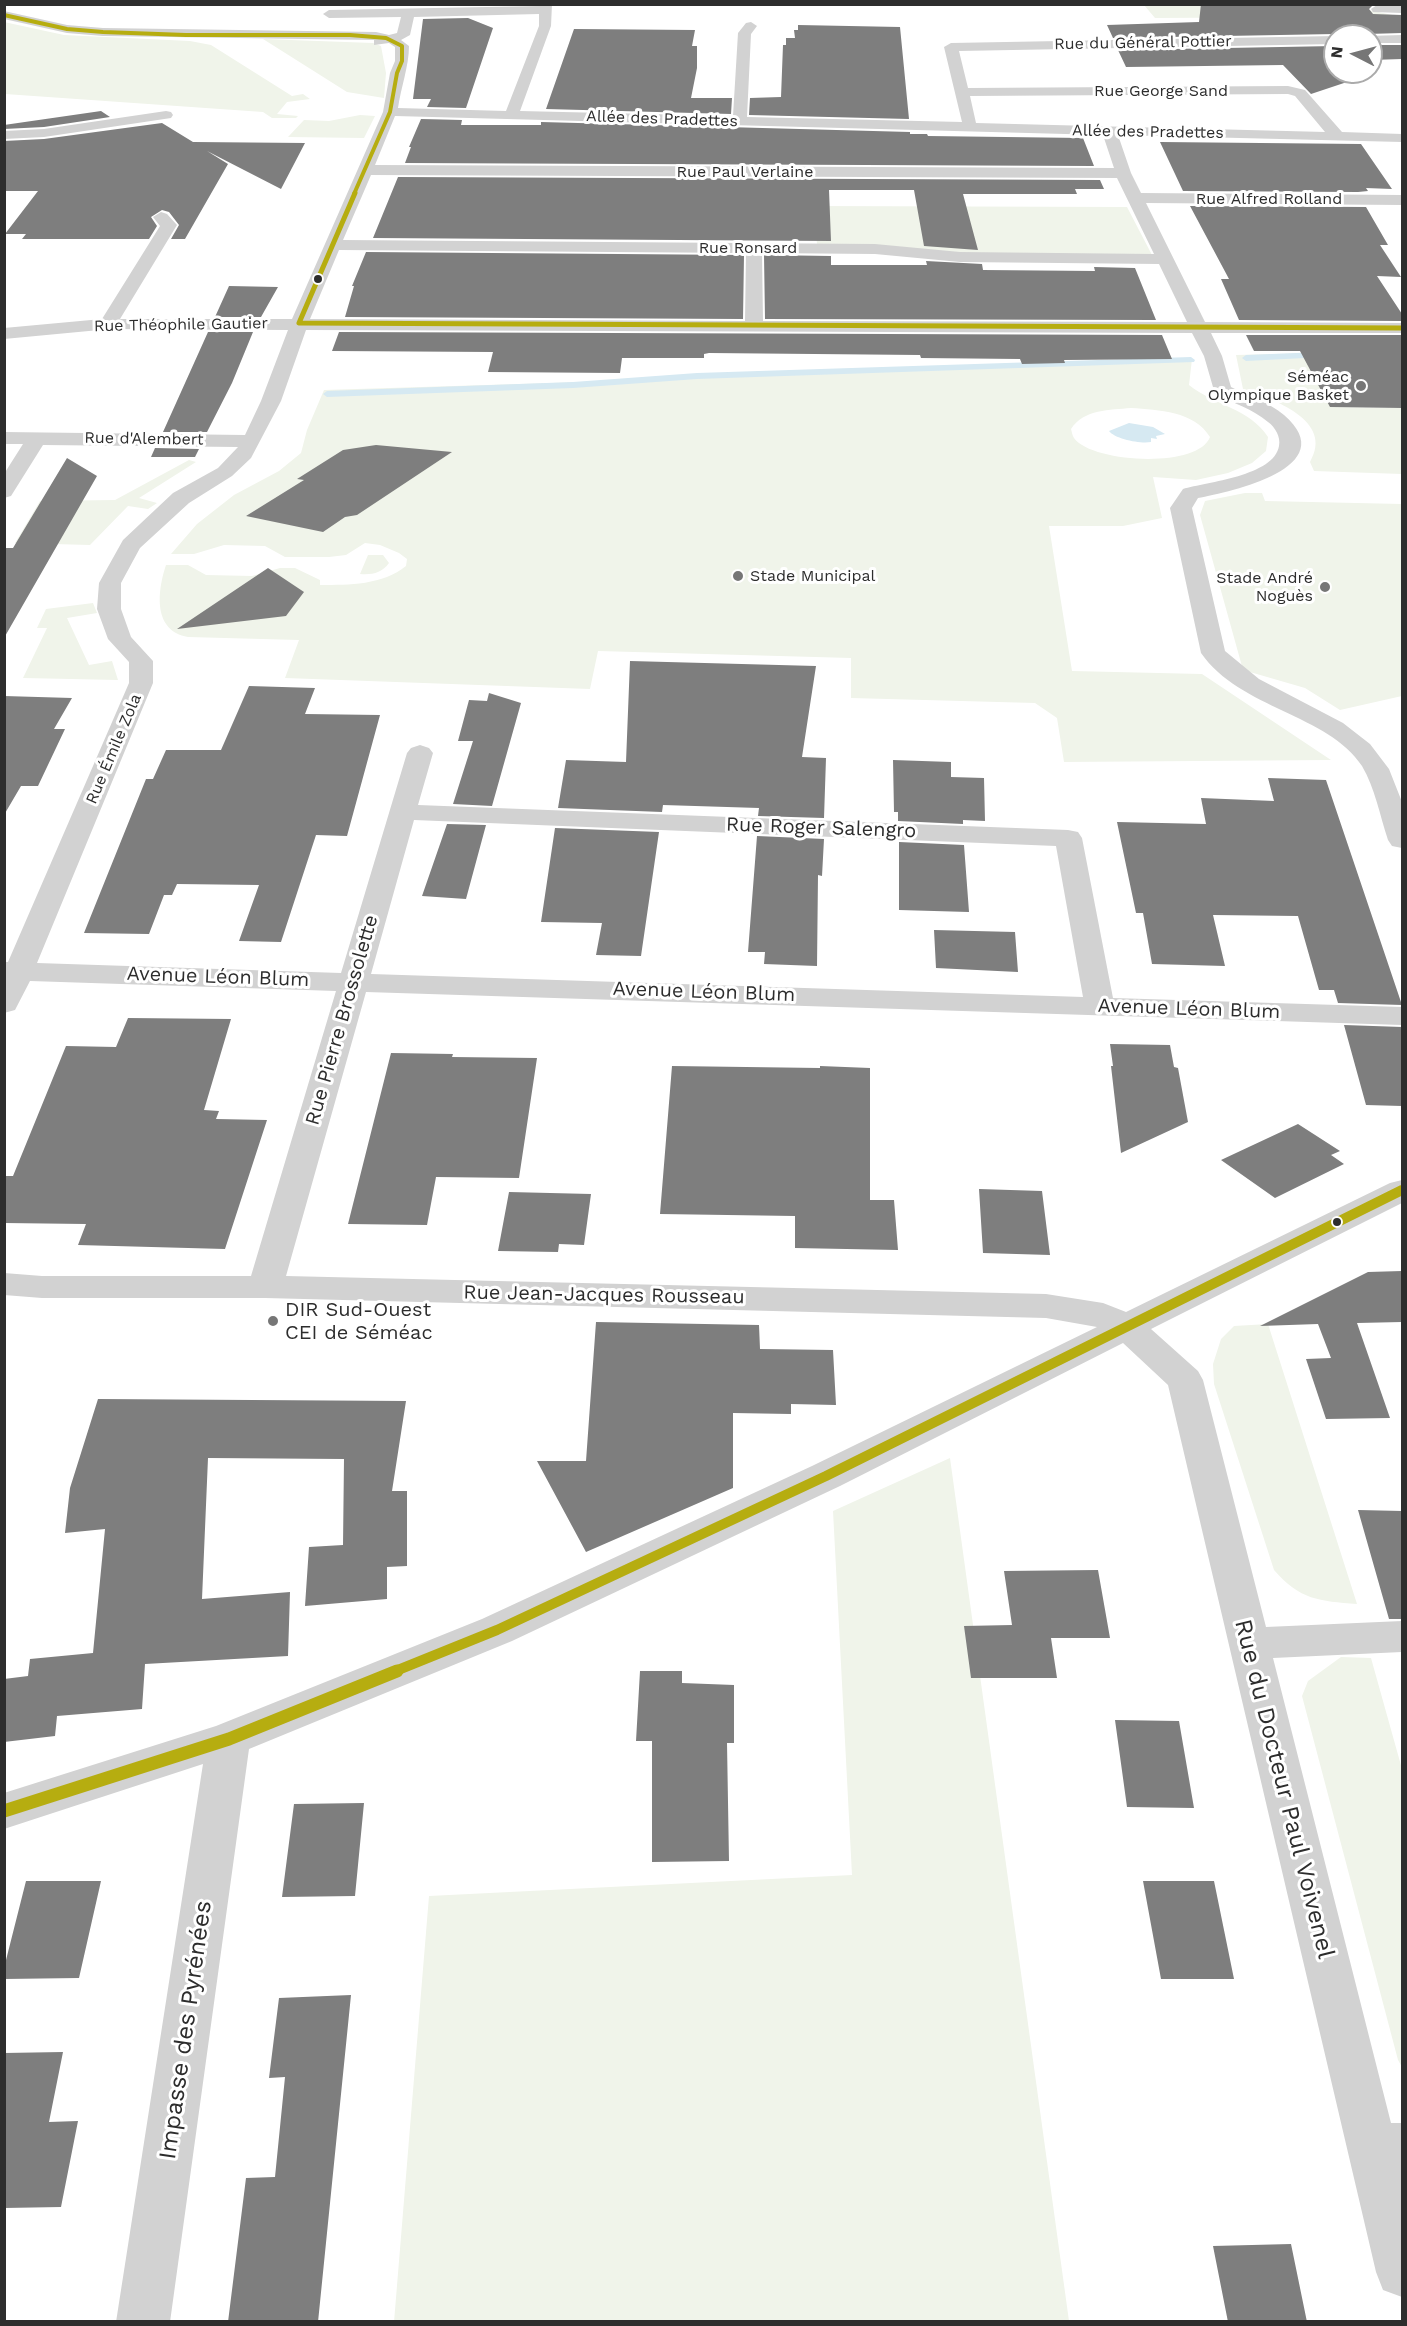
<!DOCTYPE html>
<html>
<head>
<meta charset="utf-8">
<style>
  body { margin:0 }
  #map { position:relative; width:1407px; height:2326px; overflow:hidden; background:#fff; font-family:"Work Sans",sans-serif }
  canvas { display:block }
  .frame { position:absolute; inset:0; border:6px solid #2d2d2d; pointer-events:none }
  .north { position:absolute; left:1323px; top:24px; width:60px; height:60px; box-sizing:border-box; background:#fff; border:2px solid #ababab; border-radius:50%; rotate:276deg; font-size:16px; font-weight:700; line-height:24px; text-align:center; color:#2d2d2d }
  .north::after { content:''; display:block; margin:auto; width:21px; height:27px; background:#767676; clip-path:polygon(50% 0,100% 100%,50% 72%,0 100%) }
</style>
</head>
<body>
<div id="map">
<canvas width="1407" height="2326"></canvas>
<div class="frame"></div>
<div class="north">N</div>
</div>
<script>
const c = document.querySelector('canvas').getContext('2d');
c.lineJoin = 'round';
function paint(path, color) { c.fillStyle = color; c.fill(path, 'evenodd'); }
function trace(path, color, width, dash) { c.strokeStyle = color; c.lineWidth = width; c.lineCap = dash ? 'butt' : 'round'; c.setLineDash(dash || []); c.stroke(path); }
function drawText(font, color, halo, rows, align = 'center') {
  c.font = font + ' "Work Sans",sans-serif'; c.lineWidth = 6; c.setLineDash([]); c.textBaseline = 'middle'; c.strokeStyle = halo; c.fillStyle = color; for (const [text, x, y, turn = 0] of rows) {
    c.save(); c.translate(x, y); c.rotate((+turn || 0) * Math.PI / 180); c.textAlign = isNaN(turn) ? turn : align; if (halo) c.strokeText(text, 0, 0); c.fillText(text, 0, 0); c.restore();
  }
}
paint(new Path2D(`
  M1144 5H1345L1402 17V32L1335 17 1155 18Z
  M4 22 64 35 190 41 211 45 292 96 303 94 310 99 287 102 277 114 298 116 296 118H272L263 112 5 94Z
  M263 39 373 43 381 46 386 73 384 98 347 92Z
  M360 115 375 116 364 138 288 137 304 120 329 121Z
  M813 206 1127 207 1152 255 962 254 817 244Z
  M1353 352 1330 407 1402 408V474L1314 471 1310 462C1335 420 1272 399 1243 389L1236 355Z
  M1192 359 1189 385C1215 406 1249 408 1268 437L1266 451 1252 463 1228 473 1196 480 1153 477 1162 518 1123 526H1049L1072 671 1202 674 1331 760 1064 762 1057 718 1035 703 851 698V658L598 651 590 689 285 678 299 640 188 637C153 631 157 592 166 565H188L206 575 252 576 280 568H295L320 580V585C349 585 383 585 406 566L407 559 399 553 380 545 365 543 346 555 329 557H285L265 546 224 545 194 554H171L197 524 234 495 279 471 301 453 307 430 324 390 616 381 719 373ZM1131 408C1159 410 1194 411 1210 437 1198 469 1092 463 1074 438 1072 435 1072 432 1071 429 1084 409 1110 410 1131 408Z
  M189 460 196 462 139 498 157 503 148 509 128 506 90 545 15 543 40 501 115 500Z
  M1245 493H1262L1265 501 1402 504V696L1340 710 1305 688 1243 670 1200 515 1205 501Z
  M368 555H383L389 563C382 573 372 575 360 574Z
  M93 603 97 613 67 618 89 665 112 661 118 680 23 678 47 628H37L46 609Z
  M1268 1324 1357 1604C1319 1601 1300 1600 1274 1570L1214 1384 1213 1364 1221 1339 1234 1326Z
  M950 1458 1069 2321 394 2322 429 1896 852 1875 833 1511Z
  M1341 1657 1371 1658 1402 1769V2067L1398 2060 1302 1696 1308 1681Z`), '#f0f4ea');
paint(new Path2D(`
  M1129 423 1153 427 1165 434 1156 436 1157 439 1151 438V442C1140 444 1115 439 1109 431Z`), '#d6e9f2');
paint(new Path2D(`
  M1322 352 1326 355 1325 357 1246 361 1242 358 1246 355Z
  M1191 357 1195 360 1194 362 697 379 573 388 327 397 323 394 327 391 573 382 697 373Z`), '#d6e9f2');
paint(new Path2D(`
  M1201 4H1374L1369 9 1373 14 1402 15V33L1367 34 1365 36H1337L1335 34 1113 38 1107 25 1199 22Z
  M468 18 493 28 466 108 427 107 431 99H413L423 19Z
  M798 25 900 27 909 119 749 115 750 98 781 97 783 45H786V38H795L794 30H798Z
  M574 29 695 30 692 46H697V68L691 98H732L731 114 546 109Z
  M1371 45H1402V59L1371 60Z
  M1335 46V61H1333L1335 62V72H1347L1356 79 1311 94 1283 65 1126 67 1118 50Z
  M101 111 110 117 44 127 4 129V125Z
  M421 119 462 120 461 125H541V122L910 132V134H927L928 136 1083 138 1094 166 405 163 411 147H409Z
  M162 123 193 142 305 143 281 189 207 151 228 164 185 239H171L179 225 169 212 162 210 151 217 157 226 149 239H22L26 234H5L38 191H4V141L44 139Z
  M1160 142 1361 144 1392 189 1366 188 1368 191 1358 192 1183 191Z
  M398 177 1100 180 1104 189H1075L1077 194H963L978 250 924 246 914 190H829L831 241 373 238Z
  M1190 206 1366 207 1388 245H1380L1401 277 1377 276 1402 314V321L1239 320 1221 279H1229Z
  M366 252 744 255 743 319 345 317 354 286H352Z
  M764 255 831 256V265H927L926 261 982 264 983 270 1095 271 1094 267 1135 268 1156 320 765 319Z
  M229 286 278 287 261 317H215Z
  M208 332H253L232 383 207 432H163Z
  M339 332 1162 335 1172 359 1064 360 1065 363 1022 364 1020 359 921 358 920 355 709 353 704 354V358H622L620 373 488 372 493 352 332 351Z
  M1246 335H1402V408L1330 407 1300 351H1254Z
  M376 445 452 452 357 515 345 517 323 532 246 516 304 480 297 479 343 450Z
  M155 448 199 449 195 457H151Z
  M67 458 97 476 4 638V548H13Z
  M268 568 304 592 286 616 177 629Z
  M630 661 816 666 802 757 826 758 824 818 758 816 759 808 663 805 662 812 558 808 566 760 626 762Z
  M249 686 315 688 305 714 380 715 347 836 316 835 281 942 239 941 259 885 177 884 172 895H164L149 934 84 933 146 779H153L166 750H221Z
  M489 693 521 703 492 806 453 804 473 741H458L469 700 487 701Z
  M4 696 72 698 54 729H65L38 786H21L4 815Z
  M893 760 951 762V777L984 778 985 821 963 820V824L898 821V812H894Z
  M1268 778 1326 780 1402 1005 1338 1003 1334 990H1319L1298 916 1213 915 1225 966 1152 964 1143 913H1136L1117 822 1206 824 1201 798 1274 801Z
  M447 824 486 825 466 899 422 896Z
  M555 828 659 832 641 956 596 955 602 923 541 922Z
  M757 836 824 839 822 876 818 875 817 966 764 964 765 952H748Z
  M899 842 964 845 969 912 899 910Z
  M934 930 1015 932 1018 972 936 968Z
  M128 1018 231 1019 204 1110 219 1111 216 1119 267 1120 225 1249 78 1245 86 1224 4 1223V1176H13L66 1046 116 1047Z
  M1344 1025 1402 1027V1106L1366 1105Z
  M1110 1044 1170 1045 1174 1067 1178 1068 1188 1122 1121 1153 1111 1066H1113Z
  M391 1053 453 1054 452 1057 537 1058 519 1178 436 1177 427 1225 348 1224Z
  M672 1066 820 1068V1066L870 1068V1200H894L898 1250 795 1248V1216L660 1214Z
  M1298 1124 1340 1151 1331 1155 1344 1164 1275 1198 1221 1160Z
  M979 1189 1042 1191 1050 1255 983 1253Z
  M509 1192 591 1194 584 1245 559 1244 558 1252 498 1251Z
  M1402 1271V1322L1357 1323 1390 1418 1326 1419 1306 1359 1331 1358 1318 1324 1260 1326 1368 1272Z
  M596 1322 759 1325 760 1349 833 1350 836 1405 791 1404V1414L733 1413V1488L586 1552 537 1461H586Z
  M98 1399 406 1401 392 1491H407V1566L387 1567V1599L305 1606 309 1547 343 1545 344 1459 208 1458 202 1599 290 1592 288 1656 145 1664 142 1709 57 1716 55 1736 4 1742V1679L28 1676 30 1659 93 1653 105 1529 65 1533 70 1488Z
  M1358 1510 1402 1511V1619H1389Z
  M1098 1570 1110 1638H1051L1057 1678H971L964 1626 1012 1625 1004 1571Z
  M640 1671H682V1683L734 1685V1743H727L729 1861 652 1862V1741H636Z
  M1115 1720 1179 1721 1194 1808 1127 1807Z
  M364 1803 355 1896 282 1897 294 1804Z
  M26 1881H101L79 1978 4 1979V1968Z
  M1143 1881H1214L1234 1979H1161Z
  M351 1995 318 2322H228L246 2178 275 2177 285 2077 269 2078 279 1998Z
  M63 2052 49 2122 78 2121 61 2207 4 2208V2053Z
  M1291 2244 1307 2322H1228L1213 2246Z`), '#7e7e7e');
paint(new Path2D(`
  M540 4H552L551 26 520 111 733 116 738 33 746 23 751 22 757 26 751 34 747 117 962 122 944 47 951 43 1335 36V44L959 51 968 88 1288 86 1305 90 1342 132 1402 134V142L1118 135 1131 173 1141 193 1402 195V205L1146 203 1205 322 1402 323V333H1211L1222 356 1231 387C1248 396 1269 402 1284 415 1344 467 1231 492 1198 498L1192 508 1225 651 1259 679 1343 723 1370 744 1389 769 1402 802V848L1392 846 1388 840C1380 816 1375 788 1362 766 1328 714 1240 709 1201 653L1170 508 1183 489C1207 482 1274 476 1279 446 1281 437 1275 427 1268 422 1253 409 1233 403 1215 394L1204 356 1192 333 306 330 281 401 251 458 232 476 189 503 140 548 121 583V609L131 637 153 661V683L37 963 341 973 407 753 411 748 420 745 429 748 433 753 418 805 1068 830 1078 832 1082 838 1113 998 1402 1007V1025L366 992 286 1276 1046 1294 1103 1303 1126 1312 1390 1183 1402 1180V1203L1151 1329 1198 1371 1203 1380 1266 1627 1402 1621V1652L1273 1658 1391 2123H1402V2297L1383 2290 1376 2272 1168 1385 1123 1343 840 1486 512 1641 249 1749 170 2322H116L203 1764 4 1829V1793L216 1726 482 1619 812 1466 1097 1327 1046 1318 265 1298H42L4 1295V1273L42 1276H251L336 991 30 981 15 1010 4 1013V962H8L129 683V662L108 639 97 609 99 583 123 540 173 493 218 468 238 447 43 445 11 496 4 498V474L23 444H4V432L245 435 261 401 288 330 110 329 4 339V328L102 319 160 226 153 217 161 212 167 214 177 225 120 319H292L383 112 390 73 395 61V47L389 43 374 45V40L103 36 67 33 4 19V11L67 25 103 28 376 32 389 35 397 33 401 17 329 18 323 14 329 10 540 6ZM539 14V26L506 111 398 108C401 87 409 66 409 46L401 40 410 35 414 17ZM1288 94 1295 96 1325 132 976 123 970 96ZM395 116 1103 135 1114 168 375 165ZM371 175 1117 178 1154 254 960 252 875 244 343 240ZM339 250 746 253 745 321 310 319ZM762 253 875 254 960 262 1159 264 1187 322 763 321ZM414 820 1056 846 1083 997 371 974Z
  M1377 5H1402V13L1373 12 1371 9Z
  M1402 35V43H1371V36H1367Z
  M166 111 171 112 173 115 171 118 44 137 4 139V131L44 129Z`), '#d2d2d2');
trace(new Path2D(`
  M4 15 67 29 103 32 186 35H350L386 38 402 46V61L397 73 390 112 354 194`), '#b6ad10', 4);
trace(new Path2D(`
  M355 193 299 323 1402 328`), '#b6ad10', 5);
trace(new Path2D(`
  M393 1672 497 1630 826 1476 1402 1190`), '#b6ad10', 10);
trace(new Path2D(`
  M4 1811 229 1739 397 1671`), '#b6ad10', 13);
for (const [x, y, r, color] of [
  [318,279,5,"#2d2d2d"],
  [1361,386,6,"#767676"],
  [738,576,6,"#767676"],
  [1325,587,6,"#767676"],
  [1337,1222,5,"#2d2d2d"],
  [273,1321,6,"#767676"]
]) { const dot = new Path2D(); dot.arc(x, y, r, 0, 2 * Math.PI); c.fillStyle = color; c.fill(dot); trace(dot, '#fff', 2); }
drawText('16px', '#2d2d2d', '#fff', [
  ["Rue du Général Pottier",1143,43,-1],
  ["Rue George Sand",1161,91],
  ["Allée des Pradettes",662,119,2],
  ["Allée des Pradettes",1148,132,1],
  ["Rue Paul Verlaine",745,172],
  ["Rue Alfred Rolland",1269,199],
  ["Rue Ronsard",748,248],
  ["Rue Théophile Gautier",181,325,-1],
  ["Rue d'Alembert",144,439,1],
  ["Rue Émile Zola",114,749,-67]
]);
drawText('16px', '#2d2d2d', '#fff', [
  ["Séméac",1349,377],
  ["Olympique Basket",1349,395],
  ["Stade Municipal",750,576,"left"],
  ["Stade André",1313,578],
  ["Noguès",1313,596]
], 'right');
drawText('20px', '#2d2d2d', '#fff', [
  ["Rue Roger Salengro",821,828,2],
  ["Avenue Léon Blum",218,977,2],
  ["Avenue Léon Blum",704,992,2],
  ["Avenue Léon Blum",1189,1009,2],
  ["Rue Pierre Brossolette",342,1020,-74],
  ["Rue Jean-Jacques Rousseau",604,1295,1]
]);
drawText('20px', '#2d2d2d', '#fff', [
  ["DIR Sud-Ouest",285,1310],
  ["CEI de Séméac",285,1333]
], 'left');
drawText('24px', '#2d2d2d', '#fff', [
  ["Rue du Docteur Paul Voivenel",1284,1789,76],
  ["Impasse des Pyrénées",186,2030,-82]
]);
</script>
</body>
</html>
